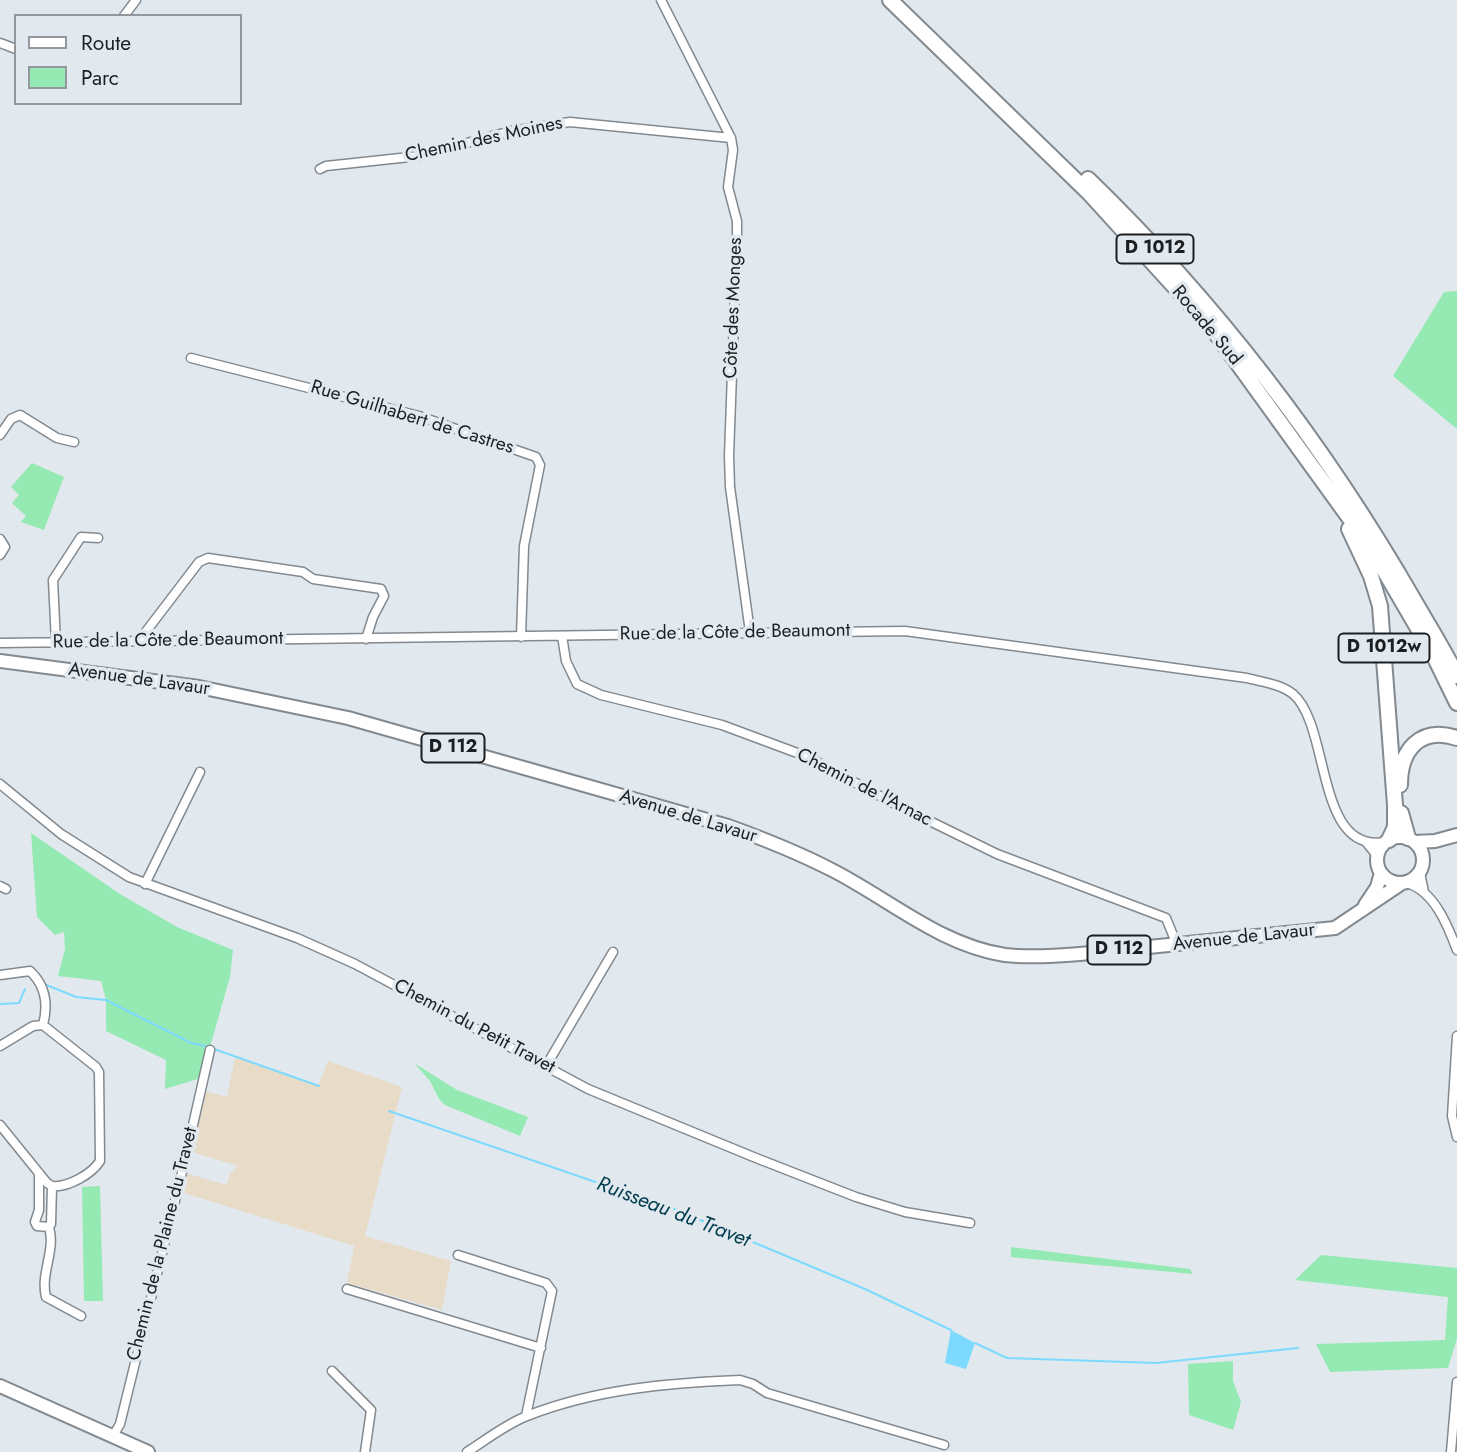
<!DOCTYPE html>
<html>
<head>
<meta charset="utf-8">
<style>
  body { margin:0 }
  #map { position:relative; width:1457px; height:1452px; overflow:hidden; background:#e1e9ef; font-family:Jost,sans-serif }
  canvas { display:block }
  .legend { position:absolute; left:14px; top:14px; width:228px; height:91px; box-sizing:border-box; background:#e1e9ef; border:2px solid #92989d; margin:0; padding:9px 12px; list-style:none; font-size:21px; color:#1c1f21 }
  .legend li { display:flex; align-items:center; gap:14px; height:35px }
  .legend b { width:35px; border:2px solid #92989d }
</style>
</head>
<body>
<div id="map">
<canvas width="1457" height="1452"></canvas>
<ul class="legend">
<li><b style="height:9px;background:#fff"></b>Route</li>
<li><b style="height:19px;background:#95e9b2"></b>Parc</li>
</ul>
</div>
<script>
const c = document.querySelector('canvas').getContext('2d');
c.lineJoin = 'round';
function paint(path, color) { c.fillStyle = color; c.fill(path, 'evenodd'); }
function trace(path, color, width, dash) { c.strokeStyle = color; c.lineWidth = width; c.lineCap = dash ? 'butt' : 'round'; c.setLineDash(dash || []); c.stroke(path); }
function drawText(font, color, halo, rows, align = 'center') {
  c.font = font + ' Jost,sans-serif'; c.lineWidth = 7; c.setLineDash([]); c.textBaseline = 'middle'; c.strokeStyle = halo; c.fillStyle = color; for (const [text, x, y, turn = 0] of rows) {
    c.save(); c.translate(x, y); c.rotate((+turn || 0) * Math.PI / 180); c.textAlign = isNaN(turn) ? turn : align; if (halo) c.strokeText(text, 0, 0); c.fillText(text, 0, 0); c.restore();
  }
}
paint(new Path2D(`
  M235 1057 318 1086 328 1061 402 1087 365 1236 451 1261 442 1310 347 1283 354 1246 184 1193 188 1174 227 1185 230 1174 238 1166 192 1152 206 1091 227 1097Z`), '#e8dcc8');
paint(new Path2D(`
  M1457 291V429L1393 376 1444 292Z
  M32 463 64 477 44 530 21 522 26 516 12 503 19 495 11 487Z
  M31 833 120 894 177 927 233 950 230 977 201 1078 165 1089 166 1060 106 1031V1000L101 981 58 976 65 949 64 932 55 935 37 917Z
  M414 1063 457 1090 528 1117 520 1136 445 1105 439 1099 430 1081Z
  M100 1186 103 1301H84L82 1187Z
  M1011 1247 1190 1269 1193 1274 1011 1257Z
  M1321 1255 1457 1268V1338L1448 1368 1330 1372 1316 1344 1445 1340 1448 1297 1295 1280Z
  M1233 1361V1381L1241 1402 1233 1430 1189 1415 1188 1364Z`), '#95e9b2');
paint(new Path2D(`
  M951 1330 975 1343 966 1369 945 1363Z`), '#7ddafe');
trace(new Path2D(`
  M44 984 76 997 106 1000 191 1043 209 1047
  M0 1004 19 1003 25 989
  M214 1049 319 1086
  M389 1111 674 1209 865 1289 951 1330
  M975 1343 1007 1358 1156 1363 1298 1348`), '#7ddafe', 2);
const minor = new Path2D(`
  M661 0 731 138 733 150 728 187 737 221V235L729 456 730 487 750 632
  M124 16 136 0
  M0 43 16 49
  M320 169 326 166 419 156 511 131 570 122 731 138
  M191 358 419 416 536 457 540 465 524 546 521 637
  M0 435 11 419 20 415 57 438 74 442
  M0 539 5 547 0 555
  M562 636 566 661 577 684 601 695 722 725 808 757 889 801 997 854 1166 918 1177 945
  M138 642 199 562 208 558 303 572 313 579 381 589 384 596 373 617 366 639
  M0 643 905 631 1247 678C1262 682 1281 684 1293 694 1331 726 1315 854 1385 842
  M56 643 53 580 81 537 98 538
  M0 784 61 834 129 877 297 938 355 964 588 1089 756 1158 856 1197 905 1212 970 1223
  M1366 842 1375 853 1377 861
  M1420 873 1424 892
  M1406 883C1434 890 1448 926 1457 950
  M145 884 200 772
  M0 886 6 889
  M0 975 30 971C46 986 48 1006 43 1025
  M1457 1036 1452 1116 1457 1137
  M0 1046 33 1026 43 1025 96 1067 99 1072 100 1161C92 1174 67 1188 52 1186
  M546 1066 613 952
  M0 1125 47 1183 52 1186 51 1224 49 1227C56 1251 40 1273 46 1297L81 1316
  M39 1173V1210L35 1222 37 1226 49 1227
  M458 1255 546 1283 552 1291 526 1416
  M347 1289 541 1348
  M332 1371 371 1410 365 1452
  M113 1436 120 1424 185 1160 210 1050
  M467 1452C486 1440 506 1424 527 1416 595 1389 669 1383 740 1380L753 1384 767 1393 944 1445
  M1451 1452 1457 1382`);
const secondary = new Path2D(`
  M0 1386 148 1452`);
const primary = new Path2D(`
  M0 661 199 687 348 718 728 826C764 839 799 853 832 870 889 899 940 945 1005 955 1030 958 1056 956 1080 954L1335 928 1402 883
  M1377 860a23 23 0 1 1 46 0a23 23 0 1 1-46 0Z
  M1415 842 1435 841 1457 835
  M1365 905 1377 887 1381 873`);
const trunk = new Path2D(`
  M890 0 1089 193 1212 328 1371 548 1434 656 1457 703
  M1088 179C1216 303 1326 447 1415 602 1429 626 1444 650 1457 676
  M1349 529 1371 576 1380 606 1395 805V827L1389 840
  M1400 785C1400 750 1420 726 1457 738
  M1401 813 1408 838`);
trace(minor, '#82898f', 11);
trace(secondary, '#82898f', 16);
trace(primary, '#82898f', 16);
trace(trunk, '#82898f', 18);
trace(minor, '#fff', 8);
trace(secondary, '#fff', 12);
trace(primary, '#fff', 12);
trace(trunk, '#fff', 14);
for (const [x, y, w] of [
  [1155,249,77],
  [1384,648,91],
  [453,748,63],
  [1119,950,63]
]) { const box = new Path2D(); box.roundRect(x - w / 2, y - 14.5, w, 29, 5); c.fillStyle = '#e1e9ef'; c.fill(box); trace(box, '#1c1f21', 2); }
drawText('bold 18px', '#1c1f21', null, [
  ["D 1012",1155,249],
  ["D 1012w",1384,648],
  ["D 112",453,748],
  ["D 112",1119,950]
]);
drawText('19px', '#1c1f21', '#e1e9ef', [
  ["Chemin des Moines",484,140,-12],
  ["Côte des Monges",734,308,-88],
  ["Rocade Sud",1206,326,50],
  ["Rue Guilhabert de Castres",412,418,17],
  ["Rue de la Côte de Beaumont",735,633,-1],
  ["Rue de la Côte de Beaumont",168,641,-1],
  ["Avenue de Lavaur",139,680,8],
  ["Chemin de l'Arnac",864,788,27],
  ["Avenue de Lavaur",688,817,17],
  ["Avenue de Lavaur",1244,938,-6],
  ["Chemin du Petit Travet",474,1027,28],
  ["Chemin de la Plaine du Travet",163,1244,-76]
]);
drawText('italic 21px', '#013d4f', '#e1e9ef', [
  ["Ruisseau du Travet",673,1213,21]
]);
</script>
</body>
</html>
